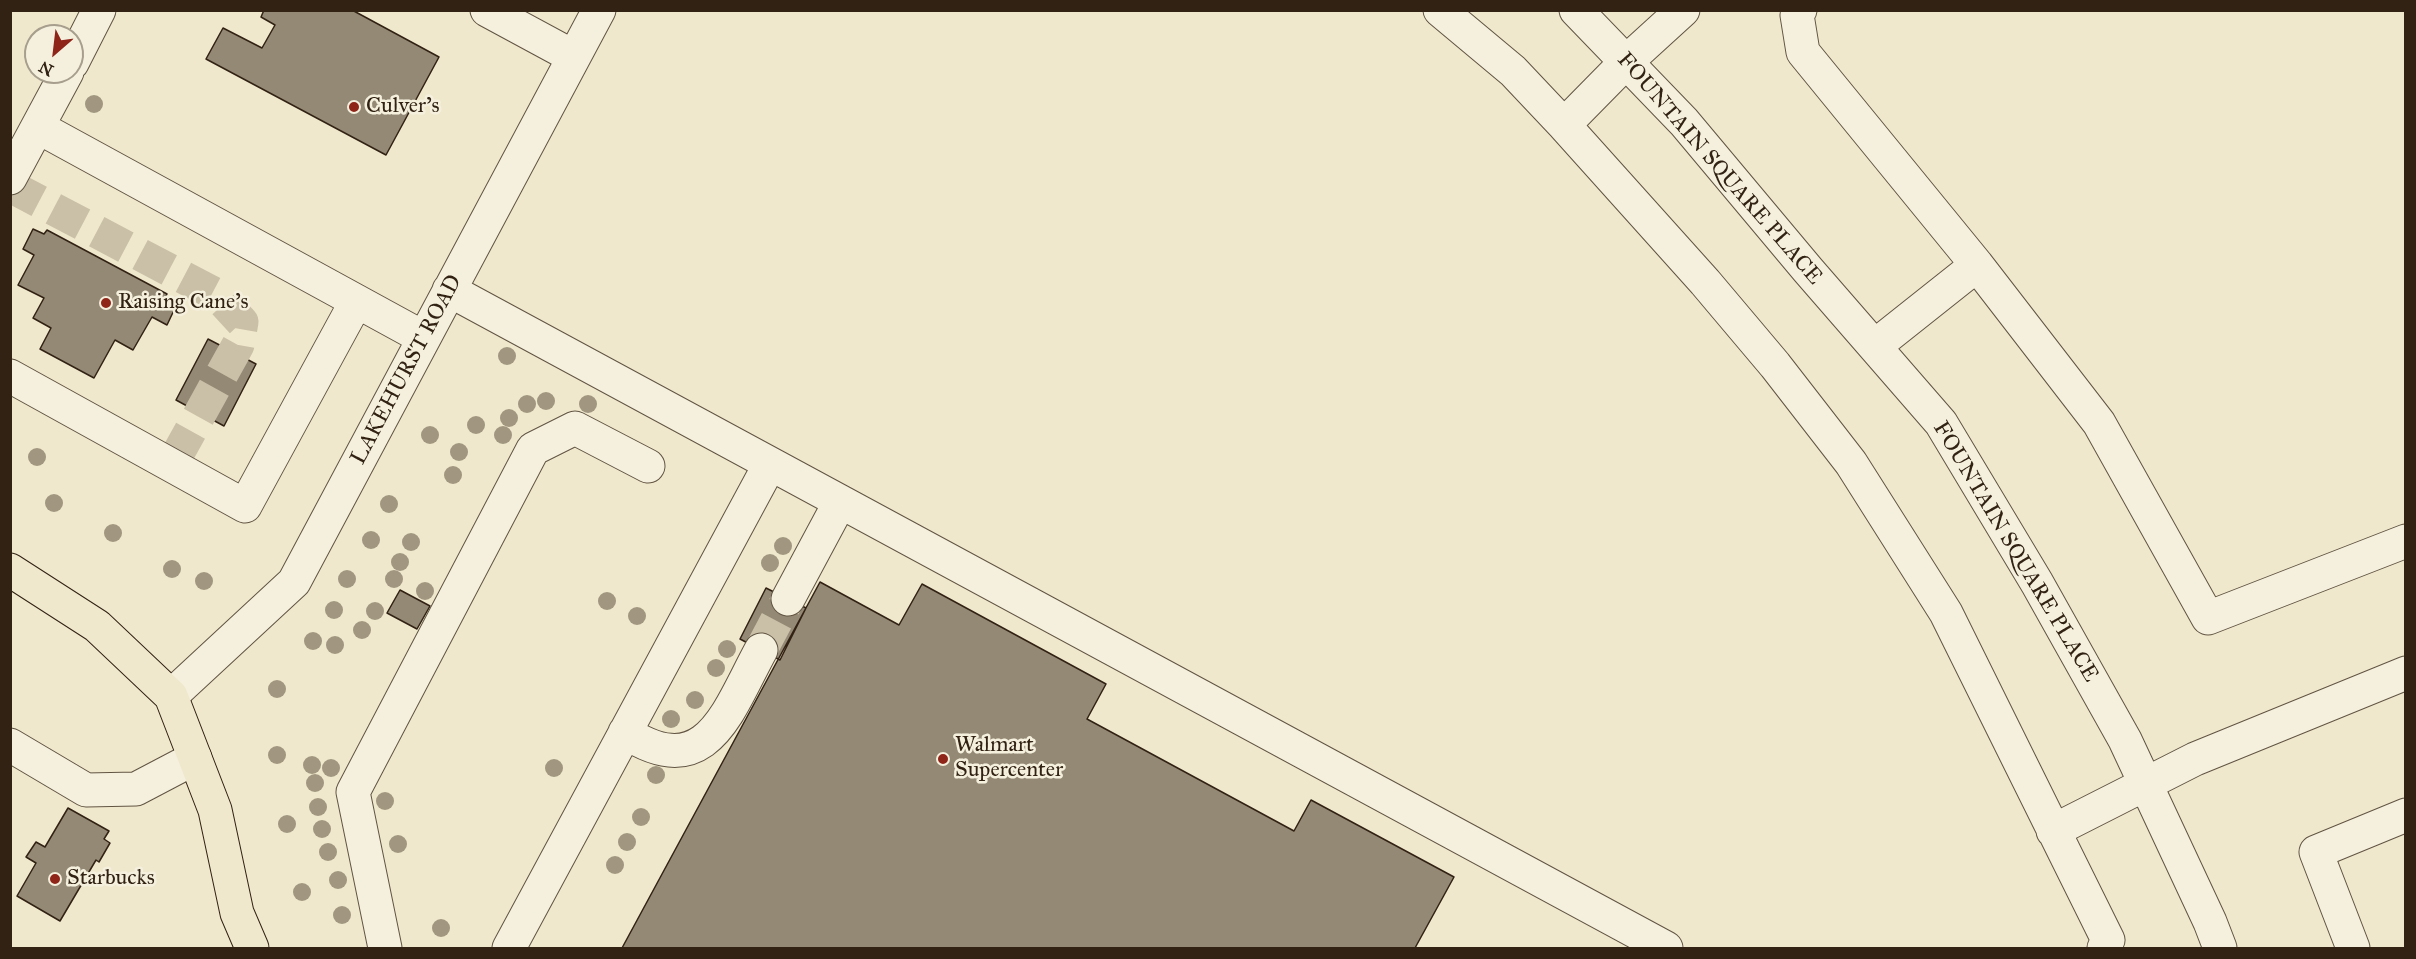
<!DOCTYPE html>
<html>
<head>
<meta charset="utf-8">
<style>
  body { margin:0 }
  #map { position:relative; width:2416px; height:959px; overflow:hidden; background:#f0e8cd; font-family:"IM FELL Great Primer",serif }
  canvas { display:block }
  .frame { position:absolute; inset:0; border:12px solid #312213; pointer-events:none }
  .north { position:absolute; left:24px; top:24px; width:60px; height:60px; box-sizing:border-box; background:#f5f0de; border:2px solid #a79e8d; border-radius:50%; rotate:208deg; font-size:16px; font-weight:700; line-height:24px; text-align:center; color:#312213 }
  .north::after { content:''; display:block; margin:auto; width:21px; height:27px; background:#8f2418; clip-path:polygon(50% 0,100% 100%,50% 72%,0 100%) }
</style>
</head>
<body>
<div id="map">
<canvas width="2416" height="959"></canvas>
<div class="frame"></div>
<div class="north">N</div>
</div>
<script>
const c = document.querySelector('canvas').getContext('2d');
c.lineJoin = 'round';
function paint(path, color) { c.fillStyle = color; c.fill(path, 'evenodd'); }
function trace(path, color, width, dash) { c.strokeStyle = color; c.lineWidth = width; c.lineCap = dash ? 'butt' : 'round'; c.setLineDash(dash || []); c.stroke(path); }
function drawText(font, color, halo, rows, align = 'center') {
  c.font = font + ' "IM FELL Great Primer",serif'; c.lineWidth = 5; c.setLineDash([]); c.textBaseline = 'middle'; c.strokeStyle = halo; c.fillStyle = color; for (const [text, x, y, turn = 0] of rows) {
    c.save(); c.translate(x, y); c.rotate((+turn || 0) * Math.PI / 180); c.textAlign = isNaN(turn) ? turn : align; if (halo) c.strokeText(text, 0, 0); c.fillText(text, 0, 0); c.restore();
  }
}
const building = new Path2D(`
  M264 10H352L439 57 386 155 206 59 223 28 262 48 275 25 261 17Z
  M33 229 44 234 47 230 167 294 164 300 176 306 167 325 152 317 133 350 115 340 94 378 40 349 51 328 33 318 44 298 18 285 34 255 23 249Z
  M208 339 256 364 224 426 176 400Z
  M820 582 899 625 922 584 1106 684 1087 719 1294 831 1311 800 1454 877 1415 948H622Z
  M766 588 806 608 780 660 740 639Z
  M400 590 430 606 417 629 387 613Z
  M68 808 109 831 104 839 110 843 99 862 96 860 60 921 17 896 36 863 26 857 36 842 45 847Z`);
paint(building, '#948974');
trace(building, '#312213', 1.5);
trace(new Path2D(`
  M10 186 217 295 242 322 238 345 171 466
  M761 650 788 599`), '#cac0a8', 33, [33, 16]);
const minor = new Path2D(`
  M487 10 574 57
  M1440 10 1513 71 1564 125 1705 282 1775 365 1851 463 1946 613 2108 940 2104 948
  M1576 10 1684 122 1808 270 1941 423 2037 583 2125 740 2210 922 2220 948
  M1800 10 1797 15 1803 52 1977 265
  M72 63 99 10
  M1564 125 1626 62 1683 10
  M38 127 424 338
  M10 178 67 72
  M449 290 1666 948
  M1875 346 1977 265 2099 423 2208 618 2406 541
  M10 376 245 506 356 302
  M788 599 840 502
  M171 696 294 582 599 10
  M625 732C707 786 728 710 761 650
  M10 745 86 790 136 789 195 758
  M2053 831 2195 759 2406 673
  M385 948 353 792 533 449 575 428 648 466
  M509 948 770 464
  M2353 948 2316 852 2406 815`);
const major = new Path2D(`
  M10 570 97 626 171 696 215 810 237 913 252 948`);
trace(minor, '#615442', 35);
trace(major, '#312213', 35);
trace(minor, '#f5f0de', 33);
trace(major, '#f0e8cd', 33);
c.fillStyle = '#a19680';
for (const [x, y] of [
  [94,104],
  [507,356],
  [546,401],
  [527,404],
  [588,404],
  [509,418],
  [476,425],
  [430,435],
  [503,435],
  [459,452],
  [37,457],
  [453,475],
  [54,503],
  [389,504],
  [113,533],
  [371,540],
  [411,542],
  [783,546],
  [400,562],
  [770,563],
  [172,569],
  [347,579],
  [394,579],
  [204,581],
  [425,591],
  [607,601],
  [334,610],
  [375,611],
  [637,616],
  [362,630],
  [313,641],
  [335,645],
  [727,649],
  [716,668],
  [277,689],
  [695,700],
  [671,719],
  [277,755],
  [312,765],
  [331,768],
  [554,768],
  [656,775],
  [315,783],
  [385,801],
  [318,807],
  [641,817],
  [287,824],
  [322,829],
  [627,842],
  [398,844],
  [328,852],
  [615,865],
  [338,880],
  [302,892],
  [342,915],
  [441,928]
]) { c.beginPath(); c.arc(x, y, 9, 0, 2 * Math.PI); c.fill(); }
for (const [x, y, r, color] of [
  [354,107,6,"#8f2418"],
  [106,303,6,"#8f2418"],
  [943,759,6,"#8f2418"],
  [55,879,6,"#8f2418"]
]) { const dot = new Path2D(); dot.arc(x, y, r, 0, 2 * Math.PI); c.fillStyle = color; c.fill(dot); trace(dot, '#f5f0de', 2); }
drawText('22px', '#312213', '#f5f0de', [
  ["Culver's",366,107],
  ["Raising Cane's",118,303],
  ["Walmart",955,746],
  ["Supercenter",955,771],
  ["Starbucks",67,879]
], 'left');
drawText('22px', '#312213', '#f5f0de', [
  ["FOUNTAIN SQUARE PLACE",1719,169,49],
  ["LAKEHURST ROAD",407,370,-62],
  ["FOUNTAIN SQUARE PLACE",2015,552,59]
]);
</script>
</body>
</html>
